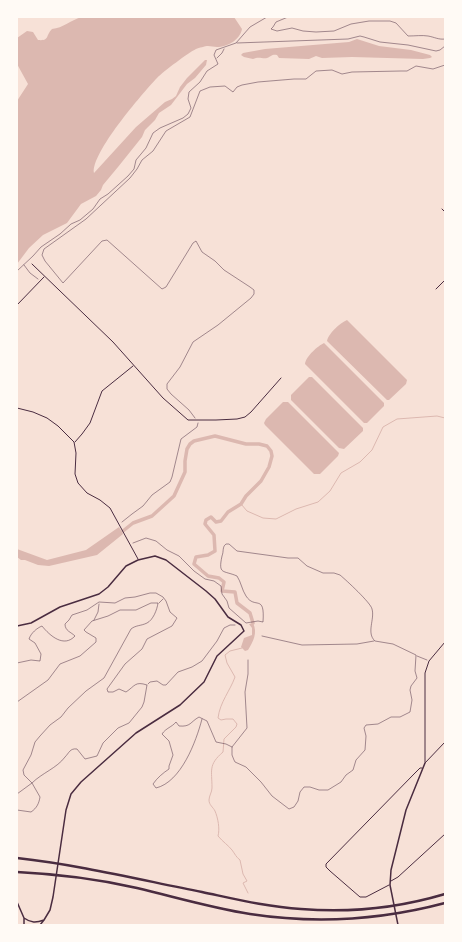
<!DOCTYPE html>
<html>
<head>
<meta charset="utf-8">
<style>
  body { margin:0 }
  #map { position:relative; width:462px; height:942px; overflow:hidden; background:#f7e1d7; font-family:"Varela Round",sans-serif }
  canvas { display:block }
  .frame { position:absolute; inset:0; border:18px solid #fffaf5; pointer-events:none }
</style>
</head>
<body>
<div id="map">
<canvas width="462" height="942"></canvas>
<div class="frame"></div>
</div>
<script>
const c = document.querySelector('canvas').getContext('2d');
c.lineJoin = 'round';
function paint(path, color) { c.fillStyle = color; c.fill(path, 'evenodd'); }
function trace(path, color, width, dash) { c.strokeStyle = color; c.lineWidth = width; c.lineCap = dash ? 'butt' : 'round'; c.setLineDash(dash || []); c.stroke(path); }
paint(new Path2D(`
  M82 17H234L242 29C240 40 227 47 217 47 214 47 211 46 208 46 205 46 199 48 196 49 188 53 164 71 157 78 142 94 91 153 94 173L136 127 165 102 172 99 176 96 180 87 187 78 205 60H207L206 65 195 78 187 84 171 105 159 113 155 120 145 130 142 137 118 167 103 185 101 190 96 196 81 204 67 223 43 235 29 248 17 264V101L28 84 17 64V38L27 31 33 32 38 40C50 41 45 36 52 29 63 28 71 20 82 17Z
  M357 39 379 46 411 50 430 55 432 57 430 58 423 59 352 57 322 58 316 56 309 59 279 58 277 55C272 54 272 56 267 58 262 59 259 56 253 59L244 57 241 55 243 53 265 49 349 42Z
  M347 320 407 380 406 384 389 400H387L327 341C328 334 340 323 347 320Z
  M324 343 384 403V406L367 423H364L305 364C306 356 318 346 324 343Z
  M309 377H312L363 428V431L344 449 339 448 291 400V395Z
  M283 402H288L339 453 338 456 320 474H314L265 425 264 423 266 419Z
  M119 527 123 534 97 555 49 566 38 565 25 560H21L17 557V549L47 560 86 550Z
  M253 623C258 633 253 642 248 650L245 651 241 647 244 638 252 635V628L249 624Z`), '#dcb8b0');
trace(new Path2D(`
  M241 504 247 511 263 518 276 519 296 509 318 502 330 491 341 473 360 462 372 450 383 427 397 419 437 416 445 418
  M242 648 230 651 225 655 227 663 235 677C230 691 220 702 218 718L221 720 226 719H233L237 724 236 727 224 739 223 752C208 765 212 770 212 788 212 792 209 796 209 800 209 805 213 807 215 811 218 818 220 829 218 836 223 842 228 845 232 850 235 854 236 857 240 860L243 874 247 881 243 883 248 893`), '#dcb8b0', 1);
trace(new Path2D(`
  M123 531 133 523 152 516 174 496 185 472V461L187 449 190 444 194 441 215 436 246 444H259L267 446 271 451 272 456 269 467 261 481 246 496 241 504 228 512 221 521 216 522 211 517 206 520 205 524 214 535 215 551 208 555 196 557 194 564 208 576 219 578 224 582 222 591 235 592 237 603 250 613 253 623`), '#dcb8b0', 3.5);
trace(new Path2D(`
  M288 17 276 22 273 27 271 29 277 31 292 28 303 31 316 32 334 31 351 24 369 21H390L396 23 408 36C415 36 422 35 428 36 434 37 439 40 445 39
  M237 43 348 39 360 36 364 37 380 42 408 45 436 51 440 50 445 46
  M217 58 222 53 224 49
  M24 265 30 273 38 279
  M17 271 33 256 41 247 60 234 71 224 80 220 93 209 100 199 108 194 128 176 134 169 136 160 146 148 153 133 160 128 183 118 188 114 191 108 188 99 189 92 200 82 207 71 218 64 214 55 216 50 236 43 250 27 267 17
  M195 418 189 410 171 394 167 389V384L180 367 193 342 218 325 251 298 254 294V290L250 287 224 270 215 261 202 252 196 241 193 243 166 287 162 289 107 240 102 241 63 283 45 261 42 255 44 249 86 219 130 178 137 169 142 160 153 151 166 131 190 117 200 91 210 87 225 86 233 92 237 87 242 85 258 82 294 79H306L316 71 332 70 342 74 352 72 401 71H407L416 66 433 69 445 65
  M122 522 132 514 143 506 152 495 170 482 172 477 181 439 197 427 198 423
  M133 543 146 538 156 541 167 550 179 556 194 571 205 579 214 581 221 586 222 594 227 601 229 608 246 623 258 621 263 622C265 593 255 610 246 596 242 590 241 582 237 576 223 570 218 575 222 556 224 551 222 547 226 544H229L237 551 288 558H298L307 566 323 573H334L340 575C346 580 371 603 372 609 375 619 366 633 375 641L393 644 416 655 415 671 417 678 411 686 410 690 412 700 410 712 400 717H391L378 724 366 725 364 728 366 736 365 750 356 760 353 770 346 775 341 782 328 790H319L310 787H304L300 792 298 801 294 807 289 809 272 796 261 782 246 767 235 762 234 760 232 755V747L247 728 245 692 248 674V660
  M159 603 163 599
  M94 620 98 612 99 604
  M262 636 302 645 357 644 374 641
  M417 656 427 660
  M17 663 31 660 40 661 41 654 35 643 29 639C31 633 37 628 42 626 50 636 64 648 75 636 71 632 65 631 65 624L69 620 72 615 87 610 99 602 115 603 125 598 135 597 150 593H156L163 597 166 601 170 612 177 618 172 626 147 639 142 649 125 664 107 689 108 692H113L119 689 126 692C135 686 135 681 147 685L144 702 142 707 129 723 118 728 103 743 97 756 85 759 77 749C70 748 69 753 65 757 57 768 42 773 32 783L40 797C39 803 37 808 31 812L17 810
  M148 684 150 682 157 681 163 685H166L178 672 192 667 202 661 217 641 224 628 230 625H235
  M17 702 48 680 60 664 80 656 96 642V638L86 632 84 630 92 621 108 616 120 610H136L151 603H158C157 610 153 620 147 623 141 626 136 625 131 629L104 678 86 691 68 708 61 717 50 725 40 736 35 742 31 755 23 770 24 775 32 783 17 794
  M202 719C196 742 181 782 156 788L153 784C157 778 163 773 169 769V766L173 755 169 741 162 734C166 728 172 727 176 722L179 726C191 727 190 722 199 717L207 721 216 742 226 744 232 747`), '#4a2c40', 0.5);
trace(new Path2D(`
  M442 209 445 212
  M32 264 113 342 163 398 188 420H216L237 419 245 417 251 412 281 378
  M436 289 445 280
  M17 305 44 277
  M17 408 33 412 47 418 58 426 74 442 76 453 75 474 78 483 87 493 100 500 110 508 138 559
  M75 442 82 434 90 423 102 391 133 366
  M425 762V673L429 661 445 642
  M425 763 445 742
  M391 881 398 877 445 834
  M389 885 366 897H360L330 871 326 867V864L414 774 420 768H422`), '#4a2c40', 1);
trace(new Path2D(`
  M17 626 31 623 60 607 99 594 108 587 126 566 138 560 155 556 166 560 206 591 215 599 228 617 241 625 244 631 217 656 204 682 180 705 136 733 81 782 71 794 66 810 53 897 50 910 44 920C36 923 31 923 24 918
  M17 902 24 918V925
  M40 925 44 920
  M398 925 390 885 391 870 406 810 425 763`), '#4a2c40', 1.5);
trace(new Path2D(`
  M17 858C80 865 141 880 202 892 235 899 267 907 301 909 349 913 398 908 445 894
  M17 872C57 874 98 879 137 888 175 897 212 908 250 914 315 924 381 920 445 903`), '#4a2c40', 2.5);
</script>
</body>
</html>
